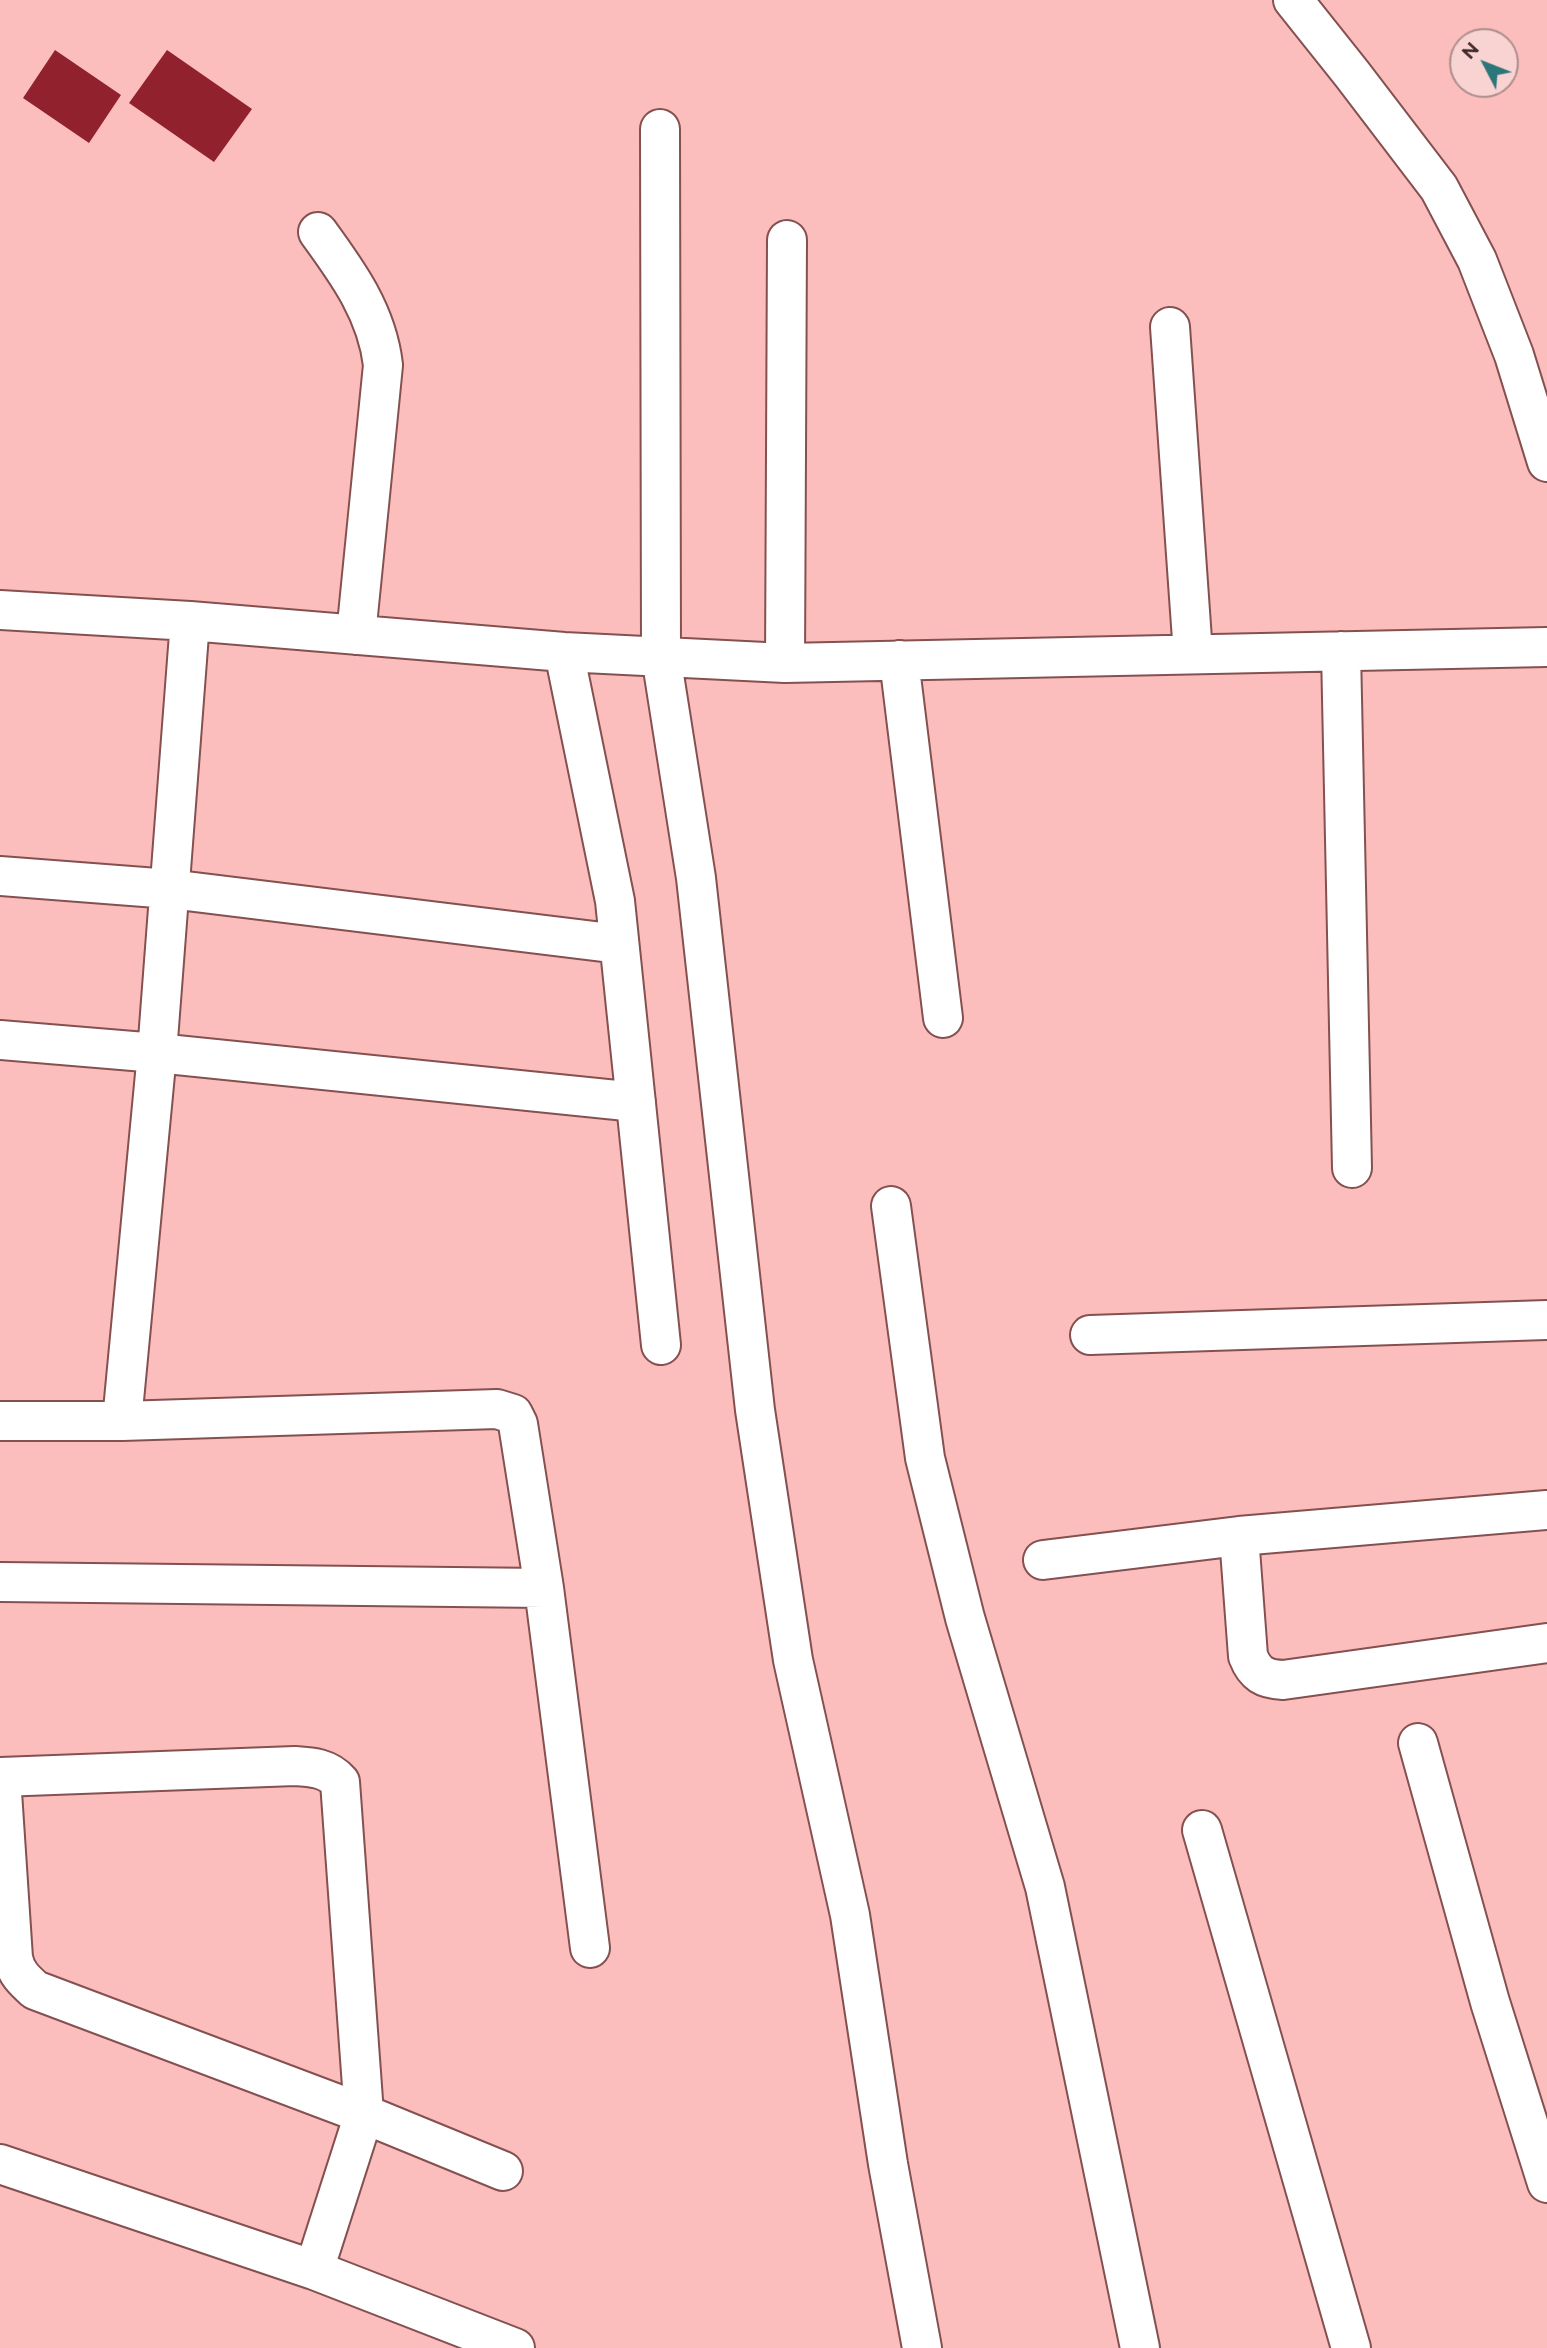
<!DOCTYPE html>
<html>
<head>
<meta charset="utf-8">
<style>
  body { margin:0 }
  #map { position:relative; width:1547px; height:2348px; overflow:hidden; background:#fbbebd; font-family:Raleway,sans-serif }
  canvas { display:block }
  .north { position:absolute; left:1449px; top:28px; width:70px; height:70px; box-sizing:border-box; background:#f8d3d1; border:2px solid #ae8e8d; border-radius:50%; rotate:312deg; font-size:19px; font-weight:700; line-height:28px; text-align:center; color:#3e2727 }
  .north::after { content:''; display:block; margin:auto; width:24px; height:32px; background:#2c767a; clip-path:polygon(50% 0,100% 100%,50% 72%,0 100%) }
</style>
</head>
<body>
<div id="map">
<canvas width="1547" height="2348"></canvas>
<div class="north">N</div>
</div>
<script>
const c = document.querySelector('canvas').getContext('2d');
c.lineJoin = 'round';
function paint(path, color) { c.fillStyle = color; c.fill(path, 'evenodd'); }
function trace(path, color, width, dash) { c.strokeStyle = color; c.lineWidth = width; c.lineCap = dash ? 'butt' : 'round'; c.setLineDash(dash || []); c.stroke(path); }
paint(new Path2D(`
  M55 50 121 95 89 143 23 98Z
  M167 50 252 109 214 162 129 103Z`), '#90212d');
const minor = new Path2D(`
  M1293 0 1352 74 1439 188 1477 260 1514 355 1547 462
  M660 129 661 656 696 878 755 1410 793 1660 850 1915 888 2164 922 2348
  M318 232C348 273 377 313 383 365L356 635
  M1170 327 1193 654
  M0 610 190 621 564 652 785 663 1547 647
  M1341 651 1352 1168
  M564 652 615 901 661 1345
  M899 660 943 1018
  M785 663 787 240
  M0 876 170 889 619 944
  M0 1040 157 1053 636 1102
  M891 1206 925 1458 965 1618 1045 1887 1140 2348
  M1090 1335 1547 1320
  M0 1421H122L497 1409 513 1414 518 1424 544 1588 590 1948
  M122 1421 157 1053 190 621
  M1239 1536 1248 1656C1255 1674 1264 1679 1283 1680L1547 1643
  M1043 1560 1239 1536 1547 1510
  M0 1582 544 1588
  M1418 1743 1490 2002 1547 2183
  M0 1777 295 1766C312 1767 328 1768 340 1782L364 2114 314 2270
  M1 1777 13 1958C16 1973 24 1980 35 1990L364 2114 503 2171
  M1202 1830 1351 2348
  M0 2164 314 2270 515 2348`);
trace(minor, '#845050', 42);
trace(minor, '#fff', 38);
</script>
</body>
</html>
